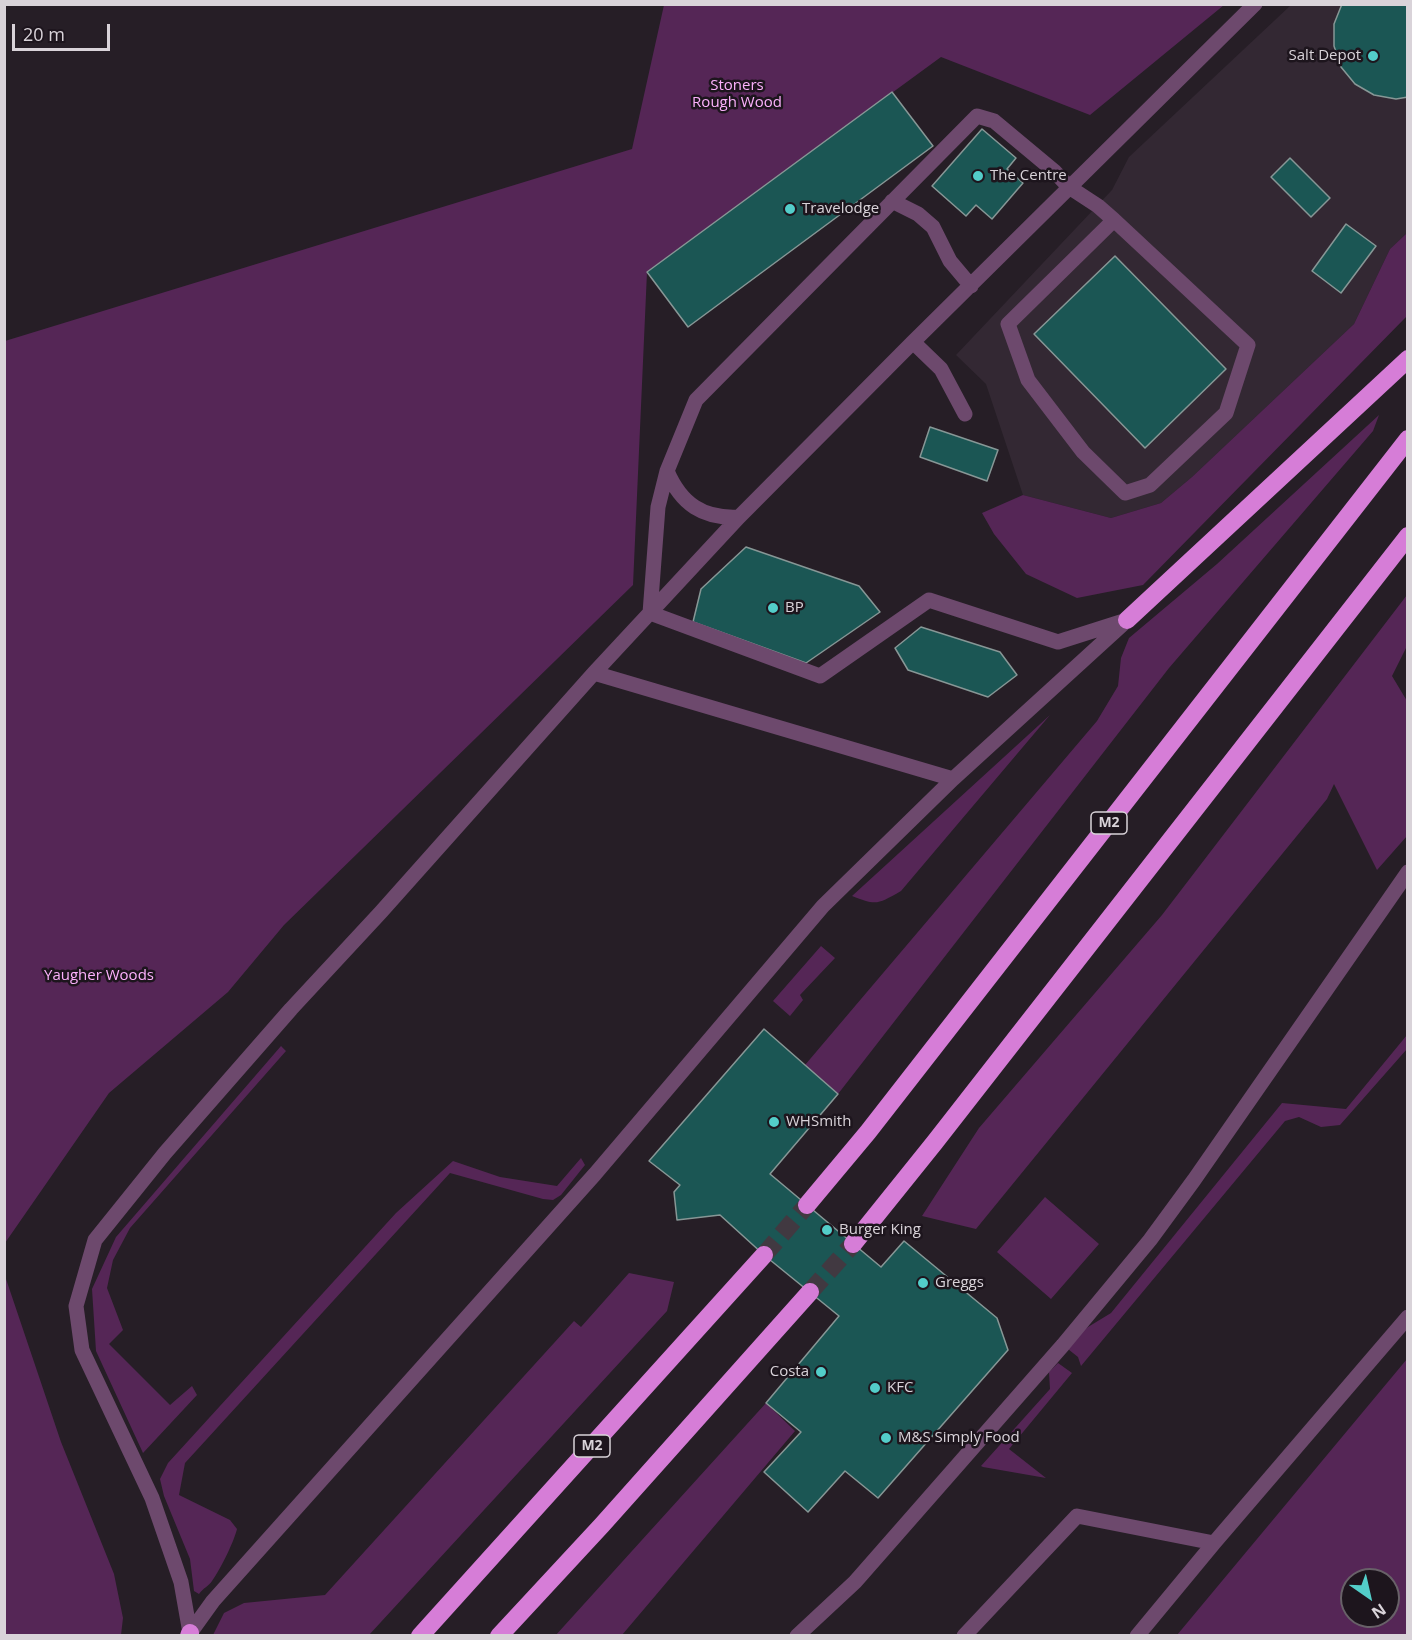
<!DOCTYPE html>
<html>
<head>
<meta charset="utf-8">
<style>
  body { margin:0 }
  #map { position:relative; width:1412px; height:1640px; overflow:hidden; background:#261e26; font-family:"Open Sans",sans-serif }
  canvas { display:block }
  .frame { position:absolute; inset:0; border:6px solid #d9d3d9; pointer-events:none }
  .north { position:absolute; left:1340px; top:1568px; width:60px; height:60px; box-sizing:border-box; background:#1d151d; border:2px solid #686168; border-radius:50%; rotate:146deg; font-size:16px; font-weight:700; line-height:24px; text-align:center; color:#d9d3d9 }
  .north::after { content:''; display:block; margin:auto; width:21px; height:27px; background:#53cdc9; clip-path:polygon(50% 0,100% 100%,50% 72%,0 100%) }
  .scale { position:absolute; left:12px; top:24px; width:98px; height:27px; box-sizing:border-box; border:3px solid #d9d3d9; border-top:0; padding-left:8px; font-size:18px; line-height:21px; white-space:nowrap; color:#d9d3d9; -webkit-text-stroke:4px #1d151d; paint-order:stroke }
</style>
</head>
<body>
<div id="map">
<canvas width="1412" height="1640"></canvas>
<div class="frame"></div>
<div class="north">N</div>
<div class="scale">20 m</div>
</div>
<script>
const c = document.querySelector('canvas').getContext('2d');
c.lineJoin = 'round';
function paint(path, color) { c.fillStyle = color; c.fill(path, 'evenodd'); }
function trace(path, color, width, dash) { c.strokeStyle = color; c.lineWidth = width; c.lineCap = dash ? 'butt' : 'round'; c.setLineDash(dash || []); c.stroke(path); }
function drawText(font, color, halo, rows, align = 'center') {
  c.font = font + ' "Open Sans",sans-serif'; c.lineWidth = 5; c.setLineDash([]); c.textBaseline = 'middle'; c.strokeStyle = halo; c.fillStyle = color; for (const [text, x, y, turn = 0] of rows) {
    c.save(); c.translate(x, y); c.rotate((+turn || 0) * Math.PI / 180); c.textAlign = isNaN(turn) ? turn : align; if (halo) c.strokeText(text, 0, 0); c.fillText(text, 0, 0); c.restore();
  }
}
paint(new Path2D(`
  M1291 5H1407V233L1390 249 1354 324 1192 477 1161 503 1111 518 1023 495 986 384 956 355 1112 190 1129 157Z`), '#332833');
paint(new Path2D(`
  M664 5H1224L1090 115 941 57 647 272 633 585 284 925 228 992 109 1093 5 1243V341L632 149Z
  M1407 233V316L1143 585 1077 598 1026 574 994 534 982 513 1023 495 1111 518 1161 503 1192 477 1354 324 1390 249Z
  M1379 415 1373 431 1169 668 838 1094 805 1065 1097 721 1118 686 1121 658 1129 638 1217 564Z
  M1407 595V646L1392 676 1407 701V836L1377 870 1334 784 1327 799 976 1229 922 1216 979 1128 1162 915Z
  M1050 715 901 891C878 904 877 906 852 896Z
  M821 946 835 958 800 995 803 1000 790 1016 773 1001Z
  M1407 1035V1049L1340 1125 1321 1127 1299 1117 1285 1121 1081 1366 1078 1357 1063 1345 1088 1327 1111 1313 1282 1103 1346 1109Z
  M281 1046 286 1051 130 1228 113 1260 107 1288 123 1330 109 1344 170 1405 192 1386 197 1395 143 1453 96 1351 92 1289 116 1237Z
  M581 1158 585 1165 561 1195 553 1200 543 1199 450 1173 185 1463 179 1495 230 1520 237 1529C233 1544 221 1568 212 1581 209 1586 203 1588 199 1594L194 1591 190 1559 164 1496 160 1479 168 1463 396 1213 453 1161 500 1177 557 1186Z
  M1045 1197 1099 1244 1051 1299 997 1252Z
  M4 1273 61 1442 114 1574 123 1618 121 1635H5Z
  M629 1273 674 1282 667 1311 369 1635H213L224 1613 244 1603 325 1595 574 1321 581 1327Z
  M1407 1359V1635H1177ZM1352 1580H1388V1616H1352Z
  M1058 1363 1072 1373 1009 1449 1046 1478 983 1467 981 1466 1050 1389 1049 1372Z
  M766 1403 795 1431 622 1635 555 1636Z`), '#552656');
const building = new Path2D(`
  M1342 4H1408V97L1396 99 1374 95 1355 84 1341 67 1334 46V24Z
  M892 92 933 146 688 327 647 272Z
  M982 129 1016 158 1007 169 1023 183 992 219 976 205 966 216 932 186Z
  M1290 158 1330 198 1311 217 1271 177Z
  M1346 224 1376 246 1341 293 1312 271Z
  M1115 256 1226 369 1145 448 1034 334Z
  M930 427 998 450 987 481 920 457Z
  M746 547 859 586 880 612 806 663 693 622 701 589Z
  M921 627 1000 652 1017 675 988 697 908 670 895 648Z
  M764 1029 838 1094 770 1174 881 1267 904 1241 997 1318 1008 1350 878 1498 845 1471 808 1512 764 1472 801 1432 766 1403 839 1316 764 1255 720 1215 677 1220 674 1192 680 1185 649 1161Z`);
paint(building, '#1b5654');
trace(building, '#879796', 1.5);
trace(new Path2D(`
  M764 1255 807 1205
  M810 1292 853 1244`), '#413941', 18, [18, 9]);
trace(new Path2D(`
  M892 201 918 214 933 227 950 261 971 286
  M1114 220 1008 324 1028 380 1083 452 1125 493 1150 485 1226 413 1248 345 1114 220 1098 206 1069 187 1054 171 994 121 977 116 696 400 667 471 658 507 650 613 820 676 929 600 1058 642 1127 620
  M913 342 941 369 965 414
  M667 471C681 504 703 519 739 517
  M594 673 953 779
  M190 1633 181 1582 152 1498 82 1350 76 1306 95 1240 165 1153 291 1009 381 912 594 673 739 517 913 342 1255 4
  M190 1633 213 1601 595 1174 823 906 953 779 1123 624
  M797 1636 855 1582 1063 1345 1150 1240 1194 1180 1408 872
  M964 1636 1077 1516 1214 1543
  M1137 1636 1214 1543 1408 1317`), '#6d496d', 15);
trace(new Path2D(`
  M1127 620 1408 359
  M807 1205 868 1132 1408 439
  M853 1244 935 1142 1408 536
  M189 1636 190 1633
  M420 1636 764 1255
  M499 1636 602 1525 810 1292`), '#d67dd7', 18);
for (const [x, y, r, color] of [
  [1373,56,6,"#53cdc9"],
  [978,176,6,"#53cdc9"],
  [790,209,6,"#53cdc9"],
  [773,608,6,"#53cdc9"],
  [774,1122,6,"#53cdc9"],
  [827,1230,6,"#53cdc9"],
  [923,1283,6,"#53cdc9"],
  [821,1372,6,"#53cdc9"],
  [875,1388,6,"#53cdc9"],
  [886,1438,6,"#53cdc9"]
]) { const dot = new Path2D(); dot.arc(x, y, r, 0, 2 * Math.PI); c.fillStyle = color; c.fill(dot); trace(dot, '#1d151d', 2); }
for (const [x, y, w] of [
  [1109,823,36],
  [592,1446,36]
]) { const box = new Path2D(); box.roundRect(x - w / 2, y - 11, w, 22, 4.5); c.fillStyle = '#1d151d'; c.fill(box); trace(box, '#d9d3d9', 1.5); }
drawText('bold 14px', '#d9d3d9', null, [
  ["M2",1109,823],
  ["M2",592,1446]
]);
drawText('15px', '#d9d3d9', '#1d151d', [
  ["Salt Depot",1361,56,"right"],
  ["The Centre",990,176],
  ["Travelodge",802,209],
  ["BP",785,608],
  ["WHSmith",786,1122],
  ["Burger King",839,1230],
  ["Greggs",935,1283],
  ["Costa",809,1372,"right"],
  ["KFC",887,1388],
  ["M&S Simply Food",898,1438]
], 'left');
drawText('15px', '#fcb1fc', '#1d151d', [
  ["Stoners",737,86],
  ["Rough Wood",737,103],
  ["Yaugher Woods",99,976]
]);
</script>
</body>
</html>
